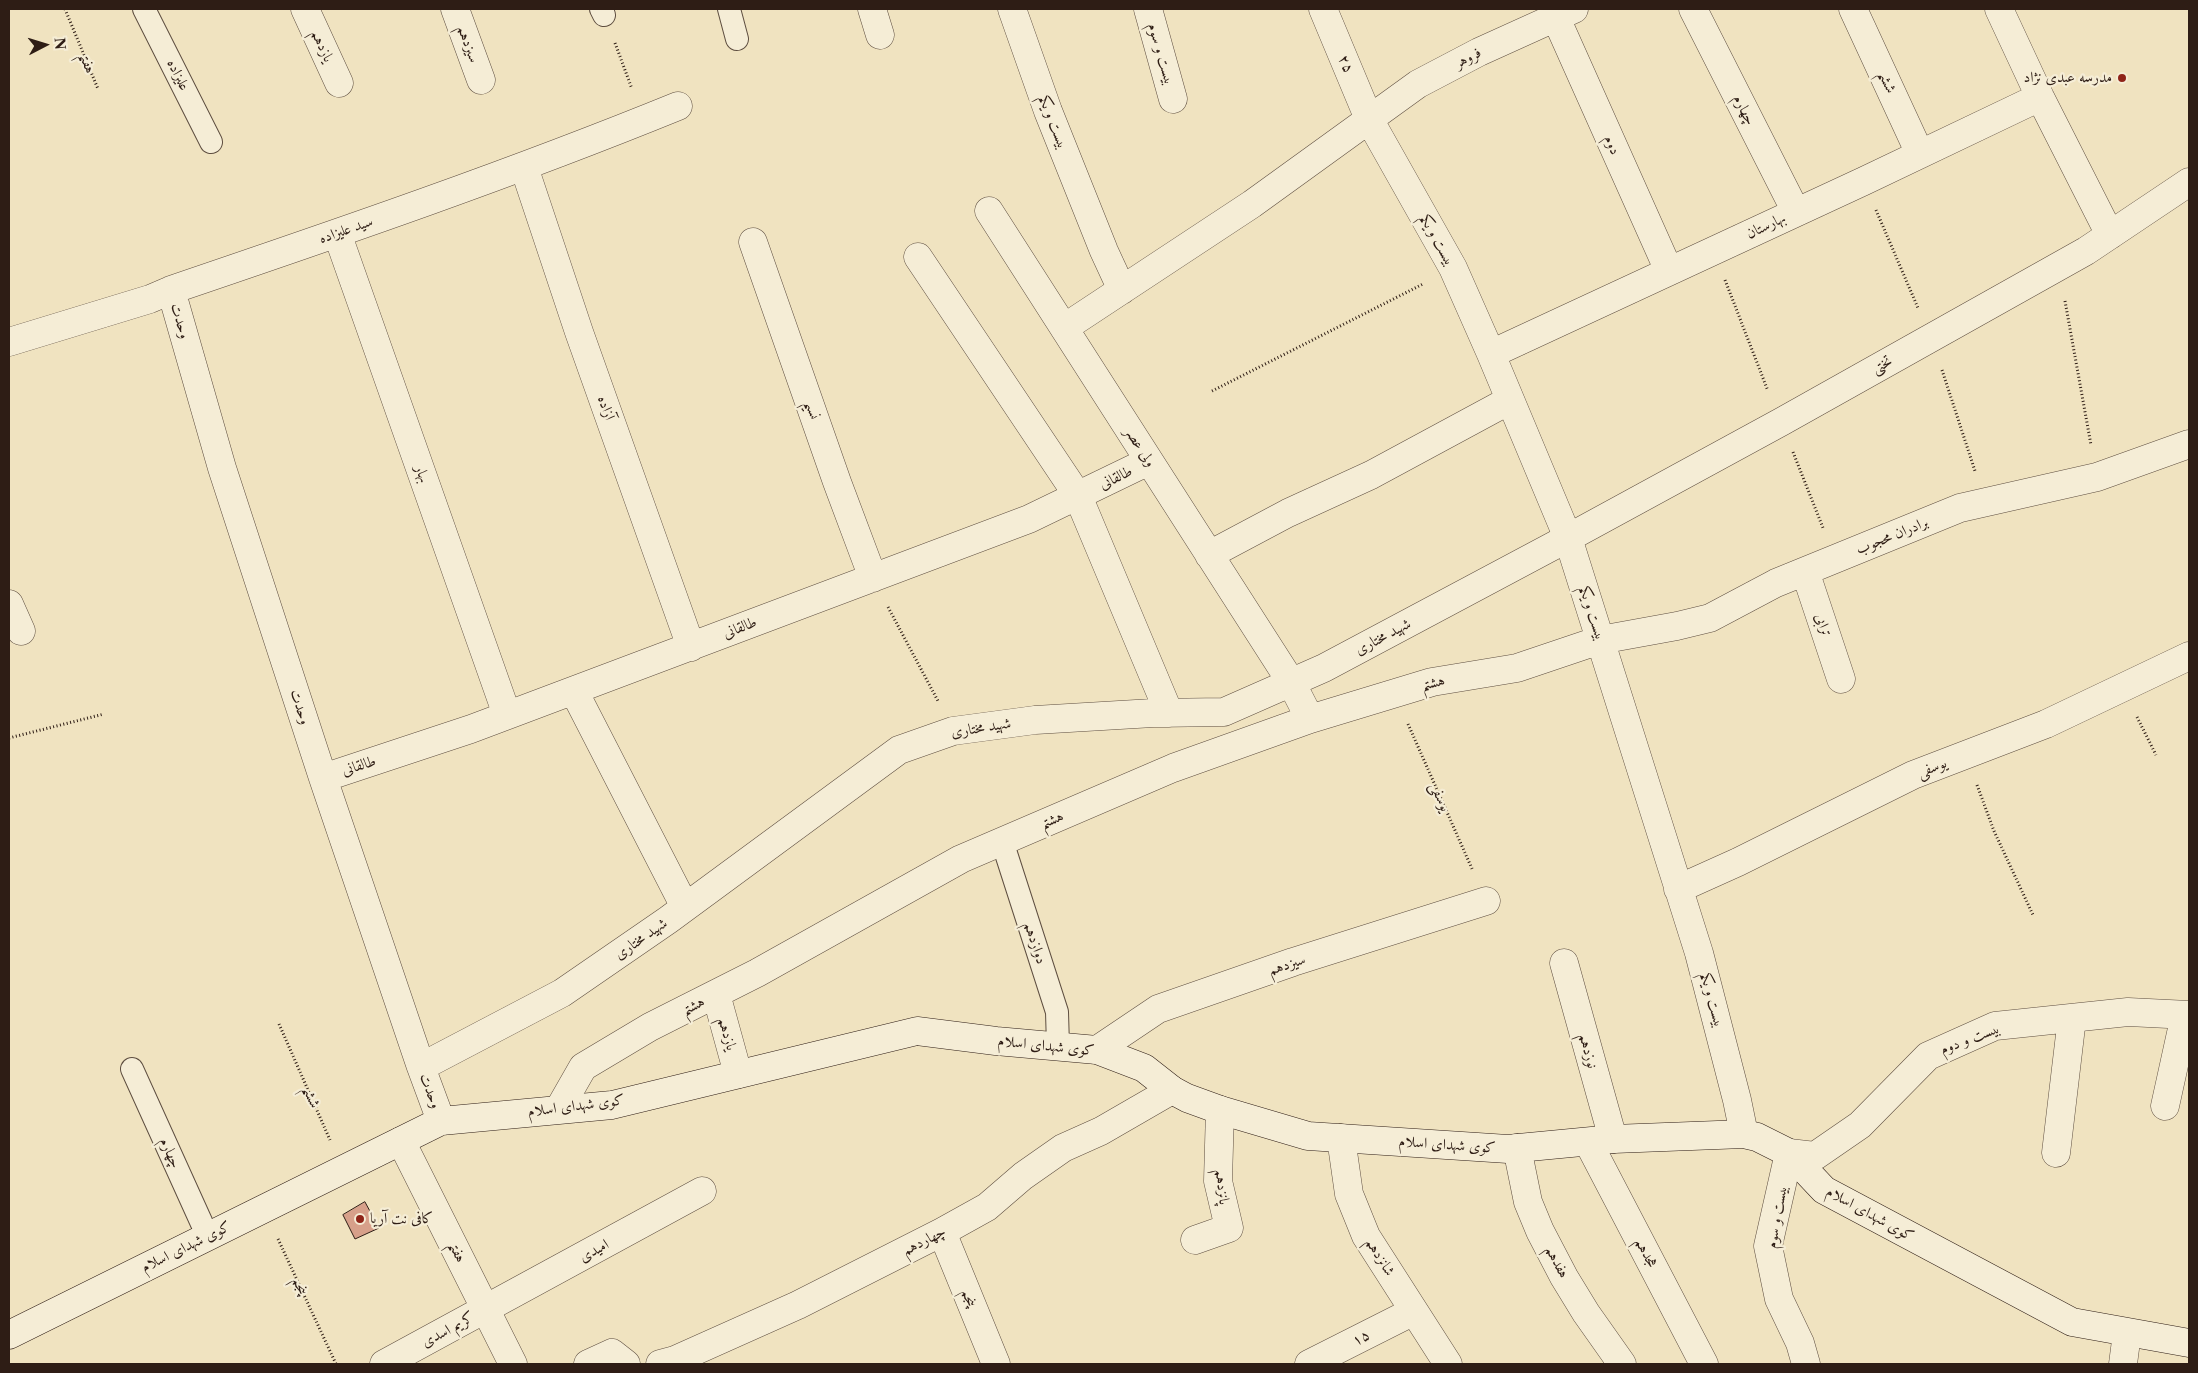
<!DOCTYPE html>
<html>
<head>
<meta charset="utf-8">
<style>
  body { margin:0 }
  #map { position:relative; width:2198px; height:1373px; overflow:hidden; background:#f0e3c0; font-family:"Libre Caslon Text",serif }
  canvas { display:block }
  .frame { position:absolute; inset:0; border:10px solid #2e1d15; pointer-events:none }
  .north { position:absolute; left:20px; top:20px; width:50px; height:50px; -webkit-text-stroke:4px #f5edd6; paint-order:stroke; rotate:85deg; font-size:14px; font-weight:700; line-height:20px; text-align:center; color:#2e1d15 }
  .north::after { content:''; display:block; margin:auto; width:18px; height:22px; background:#2e1d15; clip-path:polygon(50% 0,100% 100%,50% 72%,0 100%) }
</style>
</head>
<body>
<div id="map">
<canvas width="2198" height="1373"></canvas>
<div class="frame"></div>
<div class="north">N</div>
</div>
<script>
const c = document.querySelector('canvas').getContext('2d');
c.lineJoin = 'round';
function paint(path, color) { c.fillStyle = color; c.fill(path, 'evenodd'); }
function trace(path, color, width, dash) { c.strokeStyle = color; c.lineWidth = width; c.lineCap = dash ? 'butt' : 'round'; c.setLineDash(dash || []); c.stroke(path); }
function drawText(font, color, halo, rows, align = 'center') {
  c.font = font + ' "Libre Caslon Text",Amiri,serif'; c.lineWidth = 4.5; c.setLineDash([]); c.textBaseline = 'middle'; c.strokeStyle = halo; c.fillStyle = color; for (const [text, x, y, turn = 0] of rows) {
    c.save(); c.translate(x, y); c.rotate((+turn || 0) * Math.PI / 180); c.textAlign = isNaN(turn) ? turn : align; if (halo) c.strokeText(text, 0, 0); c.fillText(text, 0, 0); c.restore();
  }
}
const building = new Path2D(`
  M365 1202 379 1228 355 1239 343 1215Z`);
paint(building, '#d7a08a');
trace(building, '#2e1d15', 1);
const service = new Path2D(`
  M144 9 211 142
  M601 9 604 15
  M729 9 737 39
  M1002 841 1057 1012 1058 1046
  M132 1069 208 1237`);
const minor = new Path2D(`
  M305 9 339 83
  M455 9 481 80
  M872 9 880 35
  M1012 9 1048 111 1104 251 1122 290
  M1148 9 1173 99
  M1323 9 1369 119 1453 268 1491 354 1568 538 1699 953 1737 1100 1744 1134
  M1693 9 1796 212
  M1853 9 1920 154
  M1999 9 2040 97 2110 235
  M1556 18 1669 271
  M524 167 579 332 691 647
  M989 211 1291 682 1310 719
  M337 233 507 715
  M753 242 837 482 873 578
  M918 257 1078 496 1169 713
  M171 290 222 468 323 778 421 1067 441 1121
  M1064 328 1252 204 1418 84 1479 52 1574 9
  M9 342 150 299 171 290C342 232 511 174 678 106
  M1491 354 1864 181 2040 97
  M1209 555 1288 513 1371 475 1510 400
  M1805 571 1841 679
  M9 604 21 631
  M574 691 685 907
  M323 778 471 729 1029 519 1149 461
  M1678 889 1738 862 1913 775 2046 724 2189 656
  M1564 963 1613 1139
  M716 994 738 1074
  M1097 1050 1158 1009 1293 962 1486 901
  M421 1067 562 993 668 920 899 750 953 731 1035 720 1153 713 1224 712 1324 668 1568 538 1781 422 2086 251 2189 182
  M2165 1106 2185 1015
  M559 1109 583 1067 650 1027 757 973 961 859 1173 768 1310 719 1432 682 1517 668 1600 640 1677 626 1710 618 1776 583 1960 508 2097 477 2189 444
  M1341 1138 1349 1194 1366 1236 1448 1364
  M401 1141 513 1364
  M1588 1142 1704 1364
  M1517 1148 1528 1202 1540 1231 1564 1277 1586 1313 1622 1364
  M2056 1153 2072 1018
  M942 1232 996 1364
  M1195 1240 1229 1228 1218 1181 1220 1110
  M384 1364 702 1191
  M588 1364 612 1353 626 1364
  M660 1364 675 1360 798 1305 942 1232 987 1207 1023 1176 1063 1148 1101 1131 1172 1090
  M1309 1364 1414 1311
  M1806 1364 1800 1343 1779 1299 1768 1246 1789 1153 1815 1156 1860 1125 1928 1056 1995 1026 2128 1012 2189 1015
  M2123 1364 2127 1333`);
const secondary = new Path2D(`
  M9 1335 441 1121 612 1105 917 1031 996 1041 1097 1050 1144 1068 1172 1090 1187 1098 1220 1110 1308 1136 1508 1149 1613 1139 1744 1134 1757 1137 1789 1153 1824 1190 2072 1322 2189 1343`);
trace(service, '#5e4e40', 24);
trace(minor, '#5e4e40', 29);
trace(secondary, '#2e1d15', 29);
trace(new Path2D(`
  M65 9 98 89
  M615 43 632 89
  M1876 210 1918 308
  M1725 280 1768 391
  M2065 301 2091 445
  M1942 370 1975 471
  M1212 391 1423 284
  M1793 452 1823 528
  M888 607 938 701
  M2137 717 2156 755
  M1408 724 1473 871
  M9 738 104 714
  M1977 785 1994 831 2033 915
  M279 1024 330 1140
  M278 1239 336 1364`), '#2e1d15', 3, [1, 2.5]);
trace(service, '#f5edd6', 22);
trace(minor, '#f5edd6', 28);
trace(secondary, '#f5edd6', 28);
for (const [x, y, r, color] of [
  [2122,78,5,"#8f2418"],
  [360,1219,5,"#8f2418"]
]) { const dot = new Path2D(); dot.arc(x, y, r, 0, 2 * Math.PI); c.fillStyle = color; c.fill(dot); trace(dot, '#f5edd6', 2); }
drawText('15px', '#2e1d15', '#f5edd6', [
  ["سیزدهم",468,44,70],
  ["یازدهم",322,46,65],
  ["بیست و سوم",1161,54,74],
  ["فروهر",1468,58,-27],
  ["هفتم",87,63,68],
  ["۲۵",1346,64,67],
  ["علیزاده",178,75,64],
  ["ششم",1887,82,65],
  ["چهارم",1744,110,63],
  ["بیست و یکم",1053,122,69],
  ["دوم",1612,145,66],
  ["بهارستان",1766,226,-25],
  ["سید علیزاده",346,230,-19],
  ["بیست و یکم",1437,240,61],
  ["وحدت",180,321,74],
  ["تختی",1882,365,-29],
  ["آزاده",606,408,70],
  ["نسیم",812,410,71],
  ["ولی عصر",1140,447,57],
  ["بهار",422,474,71],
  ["طالقانی",1116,478,-26],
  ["برادران محجوب",1892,536,-22],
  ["بیست و یکم",1592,613,72],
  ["ترابی",1823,625,71],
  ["طالقانی",740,628,-21],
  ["شهید مختاری",1383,637,-28],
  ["هشتم",1433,683,-13],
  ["وحدت",300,707,72],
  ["شهید مختاری",981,728,-9],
  ["طالقانی",359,766,-18],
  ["یوسفی",1932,768,-22],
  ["یوسفی",1440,797,66],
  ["هشتم",1052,820,-23],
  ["شهید مختاری",641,939,-35],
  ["دوازدهم",1035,943,72],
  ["سیزدهم",1287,965,-18],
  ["بیست و یکم",1712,1000,75],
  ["هشتم",693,1006,-27],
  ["یازدهم",727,1034,74],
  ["بیست و دوم",1970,1039,-21],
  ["کوی شهدای اسلام",1046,1046,6],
  ["نوزدهم",1588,1051,75],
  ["وحدت",430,1091,69],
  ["ششم",311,1097,66],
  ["کوی شهدای اسلام",576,1106,-7],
  ["کوی شهدای اسلام",1447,1145,4],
  ["چهارم",170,1153,66],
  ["پانزدهم",1222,1187,83],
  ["کوی شهدای اسلام",1870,1214,29],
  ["بیست و سوم",1777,1217,-80],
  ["چهاردهم",924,1241,-27],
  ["کوی شهدای اسلام",186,1247,-26],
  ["امیدی",594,1251,-29],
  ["هفتم",457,1252,64],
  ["هجدهم",1646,1253,62],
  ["شانزدهم",1380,1257,58],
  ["هفدهم",1557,1262,62],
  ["پنجم",300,1286,65],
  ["پنجم",969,1298,68],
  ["کریم اسدی",448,1330,-28],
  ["۱۵",1361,1338,-27]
]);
drawText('15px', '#2e1d15', '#f5edd6', [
  ["مدرسه عبدی نژاد",2112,78],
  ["کافی نت آریا",370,1219,"left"]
], 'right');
</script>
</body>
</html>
